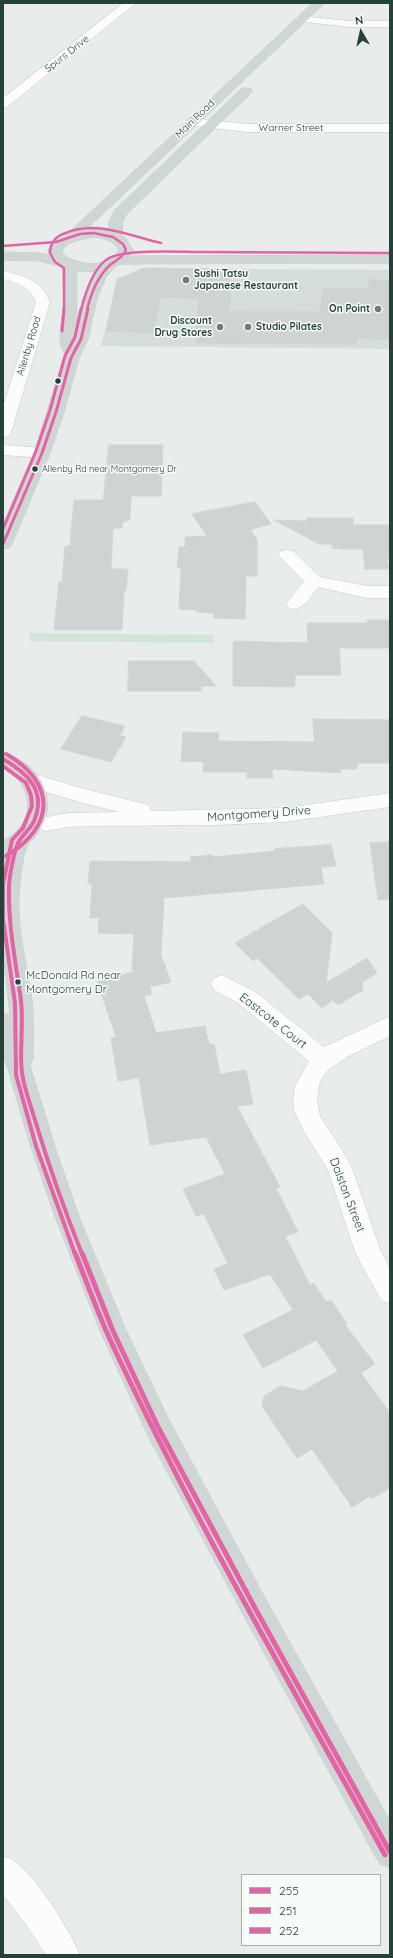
<!DOCTYPE html>
<html>
<head>
<meta charset="utf-8">
<style>
  body { margin:0 }
  #map { position:relative; width:393px; height:1958px; overflow:hidden; background:#e8edeb; font-family:Quicksand,sans-serif }
  canvas { display:block }
  .frame { position:absolute; inset:0; border:4px solid #24423a; pointer-events:none }
  .legend { position:absolute; left:241px; top:1874px; width:140px; height:72px; box-sizing:border-box; background:#f7fbf9; border:1px solid #a3b1ad; margin:0; padding:5px 7px; list-style:none; font-size:12px; color:#24423a }
  .legend li { display:flex; align-items:center; gap:8px; height:20px }
  .legend b { width:20px; border:1px solid #a3b1ad }
  .north { position:absolute; left:341px; top:12px; width:40px; height:40px; -webkit-text-stroke:3px #f7fbf9; paint-order:stroke; rotate:351deg; font-size:11px; font-weight:700; line-height:16px; text-align:center; color:#24423a }
  .north::after { content:''; display:block; margin:auto; width:14px; height:18px; background:#24423a; clip-path:polygon(50% 0,100% 100%,50% 72%,0 100%) }
</style>
</head>
<body>
<div id="map">
<canvas width="393" height="1958"></canvas>
<div class="frame"></div>
<ul class="legend">
<li><b style="height:5px;background:#e463a4"></b>255</li>
<li><b style="height:5px;background:#e463a4"></b>251</li>
<li><b style="height:5px;background:#e463a4"></b>252</li>
</ul>
<div class="north">N</div>
</div>
<script>
const c = document.querySelector('canvas').getContext('2d');
c.lineJoin = 'round';
function paint(path, color) { c.fillStyle = color; c.fill(path, 'evenodd'); }
function trace(path, color, width, dash) { c.strokeStyle = color; c.lineWidth = width; c.lineCap = dash ? 'butt' : 'round'; c.setLineDash(dash || []); c.stroke(path); }
function drawText(font, color, halo, rows, align = 'center') {
  c.font = font + ' Quicksand,sans-serif'; c.lineWidth = 3; c.setLineDash([]); c.textBaseline = 'middle'; c.strokeStyle = halo; c.fillStyle = color; for (const [text, x, y, turn = 0] of rows) {
    c.save(); c.translate(x, y); c.rotate((+turn || 0) * Math.PI / 180); c.textAlign = isNaN(turn) ? turn : align; if (halo) c.strokeText(text, 0, 0); c.fillText(text, 0, 0); c.restore();
  }
}
paint(new Path2D(`
  M149 268 390 270V349L101 346 118 279 142 269Z`), '#d6dedb');
paint(new Path2D(`
  M30 633 214 635V643L30 641Z`), '#d1e6d8');
const building = new Path2D(`
  M144 268 230 269V311L320 312 323 288H368L369 279 390 281V340L358 338 357 344 196 343 198 299 161 297 153 334 106 331 117 280Z
  M109 445H163L161 496H131L130 519 122 523V528H113L111 569H128L126 591H124L122 630H54L59 582H62L65 546H70L74 500H103Z
  M255 502 271 524 250 530 257 539V576H246L245 619 214 618V613L197 612V610L179 609 181 568H177L179 547H185V537L207 536 192 514Z
  M307 518H353V525H390V559H387L389 569H365L363 549H341L332 548V544H319L274 520 308 521Z
  M367 620H390V648H339L341 675H295V687L233 686V641L308 643 307 623H367Z
  M129 661H194L216 686H201V691H128Z
  M82 716 125 726 120 735 126 737 111 762 61 749Z
  M313 719 390 720V763H357V769H340L341 773 272 769 273 778H247V772H203L204 762 181 761 183 732 219 733 218 741 314 742Z
  M390 842V899L378 900 370 843Z
  M331 845 336 866 321 867 324 884 164 898 161 955 171 982 150 987 152 994 144 996 156 1033 205 1026 209 1044H214L220 1074 246 1070 253 1104 237 1106 280 1187 276 1188 298 1232 285 1236 310 1285 314 1283 326 1302 331 1300 347 1324 345 1325 375 1364 361 1373 390 1413V1488L372 1499 370 1496 352 1507 312 1449 297 1458 262 1406 264 1396 281 1386 303 1391 338 1371 316 1340 263 1368 243 1335 293 1310 270 1274 224 1290 214 1269 228 1264 204 1214 196 1216 183 1189 225 1174 206 1137 150 1145 139 1078 118 1081 111 1038 116 1037 97 981 134 972 132 969 134 934 98 933 99 918H90L92 884H88L90 861 191 862 190 857 212 855 213 857 275 851V849Z
  M303 904 332 933 326 983 367 958 377 973 362 982 363 990 338 1005 333 1000 322 1008 308 994 299 999 257 958 253 961 235 943Z`);
paint(building, '#cfd4d2');
trace(building, '#d1d6d4', 1);
const minor = new Path2D(`
  M123 3H136L7 107 3 108V98Z
  M301 16 349 21H390V27H349L297 21 295 19 297 17Z
  M191 118 247 124H390V132H247L187 125 185 122Z
  M3 271C23 275 42 281 50 302L11 433 9 436 3 438V407L36 302C31 288 17 282 3 279Z
  M3 445 42 448 48 450 50 453 48 456 42 458 3 455Z
  M287 550 293 551 320 577 367 586H390V598H367L318 587C310 598 303 612 289 608L286 604 304 581 278 555 281 551Z
  M31 773 81 788 149 805 151 811 285 808 390 793V807L285 822 216 825 94 826 68 827 47 831 27 826 24 821 27 816 34 814 47 817 68 813 119 812 79 802 24 785 21 780 24 775Z
  M222 975 254 991 324 1047 390 1016V1036L347 1057 328 1070 320 1081 317 1100 320 1116 342 1150 352 1168 380 1249 390 1269V1303L381 1300 363 1268 354 1249 328 1170 303 1130 294 1110 293 1100 295 1086 309 1061 238 1003 214 990 211 984 214 978Z
  M3 1856C7 1857 11 1859 14 1861 36 1876 70 1930 80 1955H46L25 1923 3 1895Z`);
const major = new Path2D(`
  M313 3H325L86 230 94 229 109 231V221L115 210 242 88H250L252 91 250 94 126 215 123 221 122 236 126 238 133 250 129 256 390 255V263L121 264 116 266 106 277 97 299 88 339 79 358 64 412 50 453 12 544 9 548 3 549V524L34 453 65 354C55 343 63 316 64 302 64 290 62 278 63 267L39 261 3 260V252L39 253 49 255 48 250 52 243 65 236ZM94 237C104 238 114 241 119 250 107 269 78 266 63 254L62 250 68 244 76 241ZM77 271 96 272 83 299 76 328C78 308 76 290 77 271Z
  M3 752C25 759 45 776 47 800 49 814 43 826 35 837 33 840 29 842 27 846 23 857 21 872 20 884 15 923 27 963 32 1001 34 1020 33 1040 33 1059L30 1065 54 1144 78 1214 125 1328 168 1418 265 1598 390 1821V1868L379 1863 245 1618 148 1436 100 1331 54 1214 30 1144 3 1053V1013L10 1015 3 952V864L5 856H3V841C9 837 16 833 20 827 37 807 24 777 3 767Z`);
trace(minor, '#c5cac8', 1);
trace(major, '#c3ccc9', 1);
paint(minor, '#fcfcfc');
paint(major, '#cfd7d5');
trace(new Path2D(`
  M3 246 56 242 80 234 93 233 113 237 123 244 126 250C123 258 116 260 110 265 97 277 91 293 87 310`), '#e463a4', 2.5);
trace(new Path2D(`
  M3 544 42 453 56 412 71 358 81 339 88 309`), '#e463a4', 3);
trace(new Path2D(`
  M3 759C27 773 47 790 34 821 30 830 21 836 18 843 14 852 9 877 9 887 8 926 16 963 21 1001 24 1025 19 1050 22 1073 24 1088 30 1103 34 1117 48 1163 64 1209 82 1254`), '#e463a4', 4);
trace(new Path2D(`
  M82 1253 113 1331 158 1427 255 1608 390 1852`), '#e463a4', 5);
trace(new Path2D(`
  M3 766 26 783 31 795 32 806 23 828 12 840 3 884V919L15 1003 16 1075 36 1146 75 1254`), '#e463a4', 4);
trace(new Path2D(`
  M75 1253C86 1280 96 1308 108 1335 190 1513 290 1683 385 1855`), '#e463a4', 5);
trace(new Path2D(`
  M64 310V268L55 262 50 253C50 244 55 237 63 234 96 219 129 236 161 243
  M81 310C85 294 93 267 109 258 127 249 177 252 199 252 263 252 326 253 390 253`), '#e463a4', 2.5);
trace(new Path2D(`
  M62 331 64 309
  M3 529 36 451 50 410 65 356 75 337 81 309`), '#e463a4', 3);
trace(new Path2D(`
  M6 754C57 783 55 827 6 856`), '#e463a4', 4);
for (const [x, y, r, color] of [
  [186,280,4,"#697e78"],
  [378,309,4,"#697e78"],
  [220,327,4,"#697e78"],
  [248,327,4,"#697e78"],
  [58,381,3.5,"#24423a"],
  [35,469,3.5,"#24423a"],
  [18,982,3.5,"#24423a"]
]) { const dot = new Path2D(); dot.arc(x, y, r, 0, 2 * Math.PI); c.fillStyle = color; c.fill(dot); trace(dot, '#f7fbf9', 1.5); }
drawText('9px', '#24423a', '#f7fbf9', [
  ["Allenby Rd near Montgomery Dr",42,469]
], 'left');
drawText('10px', '#24423a', '#f7fbf9', [
  ["Spurs Drive",67,54,-38],
  ["Main Road",195,119,-44],
  ["Warner Street",291,128],
  ["Allenby Road",29,346,-73]
]);
drawText('bold 10px', '#24423a', '#f7fbf9', [
  ["Sushi Tatsu",194,274],
  ["Japanese Restaurant",194,286],
  ["On Point",370,309,"right"],
  ["Discount",212,321,"right"],
  ["Drug Stores",212,333,"right"],
  ["Studio Pilates",256,327]
], 'left');
drawText('11px', '#24423a', '#f7fbf9', [
  ["McDonald Rd near",26,976],
  ["Montgomery Dr",26,990]
], 'left');
drawText('12px', '#24423a', '#f7fbf9', [
  ["Montgomery Drive",259,814,-4],
  ["Eastcote Court",273,1021,38],
  ["Dalston Street",347,1195,69]
]);
</script>
</body>
</html>
